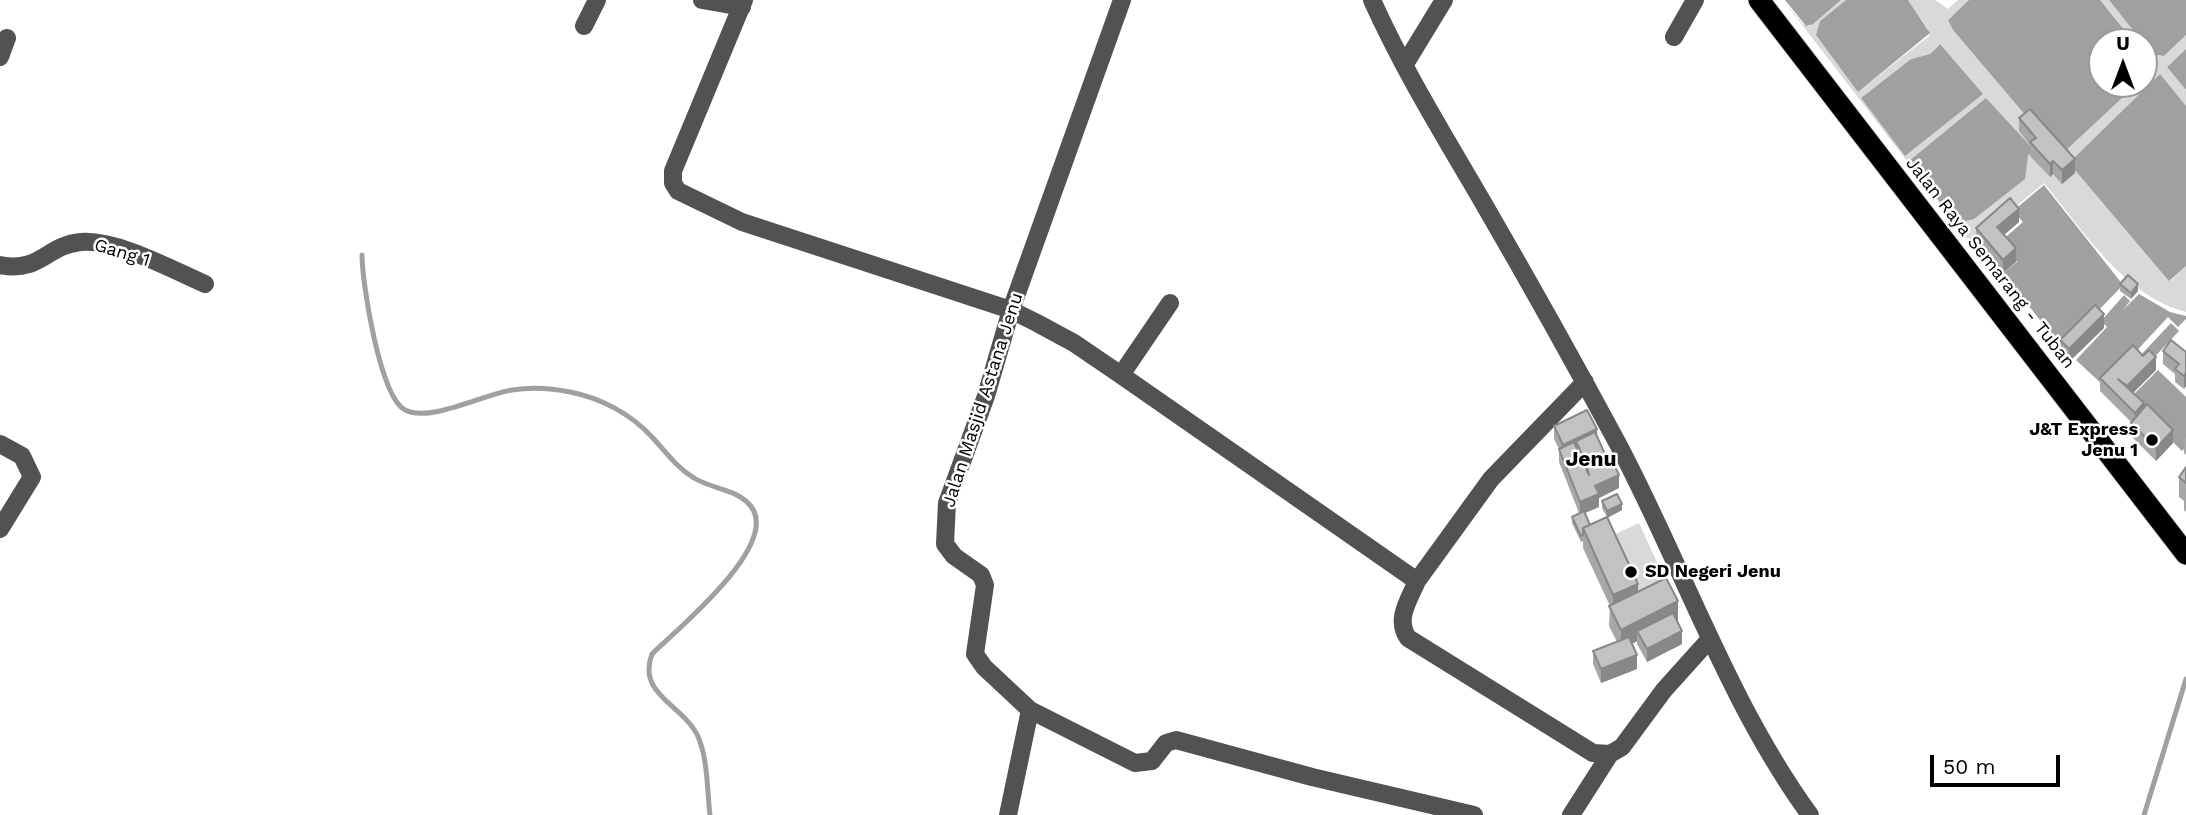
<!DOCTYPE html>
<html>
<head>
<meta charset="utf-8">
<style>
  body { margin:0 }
  #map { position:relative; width:2186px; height:815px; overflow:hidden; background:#fff; font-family:"Work Sans",sans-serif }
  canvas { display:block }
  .north { position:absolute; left:2088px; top:28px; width:70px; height:70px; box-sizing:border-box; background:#fff; border:2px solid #999; border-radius:50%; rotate:0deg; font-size:19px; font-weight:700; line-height:28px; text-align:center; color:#000 }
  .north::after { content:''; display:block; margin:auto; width:24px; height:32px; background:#000; clip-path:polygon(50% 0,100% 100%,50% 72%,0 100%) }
  .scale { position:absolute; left:1930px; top:755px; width:130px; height:32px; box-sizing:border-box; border:4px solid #000; border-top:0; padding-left:9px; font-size:21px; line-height:24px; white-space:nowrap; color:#000; -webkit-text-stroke:5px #fff; paint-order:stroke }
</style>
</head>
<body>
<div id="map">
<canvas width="2186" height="815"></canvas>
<div class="north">U</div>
<div class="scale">50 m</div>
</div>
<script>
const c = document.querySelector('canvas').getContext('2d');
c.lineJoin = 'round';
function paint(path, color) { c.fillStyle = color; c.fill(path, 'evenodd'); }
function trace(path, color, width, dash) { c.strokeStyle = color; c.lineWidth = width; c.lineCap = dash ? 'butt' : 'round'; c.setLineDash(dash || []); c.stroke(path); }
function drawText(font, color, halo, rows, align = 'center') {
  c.font = font + ' "Work Sans",sans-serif'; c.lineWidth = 5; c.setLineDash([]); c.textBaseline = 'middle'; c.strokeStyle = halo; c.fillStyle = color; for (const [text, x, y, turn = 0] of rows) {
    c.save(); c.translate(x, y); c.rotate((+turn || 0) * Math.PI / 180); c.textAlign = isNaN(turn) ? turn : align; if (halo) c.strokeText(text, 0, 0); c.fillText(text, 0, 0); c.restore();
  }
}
paint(new Path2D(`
  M1783 0 1804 25 1809 26 1841 0H1846L1820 21 1816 35 1859 91 1929 36 1928 29 1908 0H1935L1948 9 1958 0H1969L1948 20 1953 30 2060 156 2137 84H2144V77L2149 72 2144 44 2152 54 2164 56 2186 35V49L2167 67 2186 90V106L2159 74 2170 281 2186 266V312C2124 296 2083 230 2044 183L1971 244ZM1939 44 1905 155 1861 98 1911 59 1930 54ZM1986 98 2034 151 1961 223Z
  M2100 0H2109L2143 42H2134Z
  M1639 523 1667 584 1641 596 1613 535Z`), '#d9d9d9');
paint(new Path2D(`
  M1785 0H1841L1813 24 1806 26Z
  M1846 0H1908L1930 33 1858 92 1816 35 1820 21Z
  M1969 0H2100L2134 42H2102V84H2137L2060 156 1953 30 1948 20Z
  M2109 0H2186V35L2164 56 2152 54Z
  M1940 44 1983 94 1905 156 1861 98 1911 59 1930 54Z
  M2186 49V90L2167 67Z
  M2160 74 2186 106V266L2169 281 2069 163Z
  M1986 98 2034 150 2028 156 2025 179 1974 219 1956 223 1909 161Z
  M2044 185 2123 285 2062 348 2003 273 2017 262 2000 242 2023 222 2013 211Z
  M2139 294 2170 312 2186 316V319L2178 327 2168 317 2104 386 2076 360 2107 327 2101 321 2124 295 2130 301 2123 310Z
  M2171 323 2179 331 2144 368 2136 360Z
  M2158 370 2186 397V447L2182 451 2129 399Z`), '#a0a0a0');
trace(new Path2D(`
  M362 255C362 283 380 397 405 410 430 423 484 394 512 390 531 387 551 388 570 392 601 398 631 414 652 437 666 452 677 468 694 478 710 488 733 489 747 502 789 539 677 629 652 654 636 696 686 705 699 739 708 762 707 790 710 815
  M2144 815 2186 679`), '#a0a0a0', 5);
const highway = new Path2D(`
  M1759 0 2186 554`);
trace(highway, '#dbdbdb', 23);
trace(new Path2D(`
  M702 0 742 7
  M744 0 673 171V183L678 191 742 222 1011 310 1037 323 1074 343 1121 375 1417 581C1409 600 1395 619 1408 638L1593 753 1610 754 1622 747 1664 690 1709 640
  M1372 0C1403 69 1443 134 1481 199 1528 280 1574 362 1618 444 1683 567 1728 702 1810 815
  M584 26 597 0
  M1674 37 1695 0
  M0 57 7 38
  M1405 64 1444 0
  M0 265C41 273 46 245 81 242 116 239 173 270 205 284
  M1121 375 1170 303
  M0 444 22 456 32 477 0 529
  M1417 581 1491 479 1585 382
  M1030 710 1135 763 1152 761 1166 743 1176 740 1312 777 1474 815
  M1008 815 1030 710 984 667 975 654 985 585 981 575 954 556 945 544 947 503 986 396 1011 310 1122 0
  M1571 815 1610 754`), '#525252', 18);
trace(highway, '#000', 21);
paint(new Path2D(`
  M2019 118 2075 173 2062 184 2053 174 2050 177 2030 156V145L2019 131Z
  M2019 222 2004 235 2016 262 2003 273 1976 241V228Z
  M2120 284 2138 291 2131 299 2120 291Z
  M2104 328 2069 362 2060 353V340Z
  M2163 351 2186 352 2184 389 2175 382V374L2163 364Z
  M2156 370 2133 393 2173 443 2156 461 2131 436V422L2100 391V378Z
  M1554 426 1597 435 1619 488 1599 498V507L1585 513 1590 525 1607 517 1602 508V501L1622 510 1607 518 1638 592 1678 621 1682 644 1647 662 1637 644V641L1632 644 1637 669 1601 683 1593 664V651L1617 642 1609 626 1610 606 1583 548V541L1581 542 1572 523V517L1579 513 1559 462V449L1554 439Z
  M2186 438V455L2184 453V440Z
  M2186 467V512L2184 510V501L2179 497V477Z`), '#a7a7a7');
paint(new Path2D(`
  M2075 159V173L2062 184V170Z
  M2053 161V174L2050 177V164Z
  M2019 209V222L1997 241V227Z
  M2016 248V262L2003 273V260Z
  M2138 284V291L2131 299V293Z
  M2104 314V328L2069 362V349Z
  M2156 357V370L2127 399V386Z
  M2186 373V386L2184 389V376Z
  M2144 403V417L2135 426V413Z
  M1597 429V442L1576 441V452L1563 459V445Z
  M2173 430V443L2156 461V448Z
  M1619 475V488L1599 498V507L1580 515V502L1595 486Z
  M1622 504V510L1607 518V511Z
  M1638 584V604L1613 614V595Z
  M1678 601V621L1637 631V641L1621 650V630Z
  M1682 631V644L1647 662V649Z
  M1637 655V669L1601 683V669Z`), '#888');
const building = new Path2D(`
  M2030 109 2075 159 2062 170 2053 161 2050 164 2030 142 2036 138 2019 118Z
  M2010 198 2019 209 1997 227 2016 248 2003 260 1976 228Z
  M2128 275 2138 284 2131 293 2120 284Z
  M2095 305 2104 314 2069 349 2060 340Z
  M2171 340 2186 352V373L2184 376 2175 369 2179 364 2163 351Z
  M2133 345 2143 356 2149 350 2156 357 2127 386 2118 379 2144 403 2135 413 2100 378Z
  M2147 404 2173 430 2156 448 2131 423Z
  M1587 410 1597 429 1563 445 1554 426Z
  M1595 432 1605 454 1586 463 1576 441Z
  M1574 442 1589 475 1586 464 1609 454 1619 475 1595 486 1599 494 1580 502 1559 449Z
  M2186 467V483L2179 477Z
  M1617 494 1622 504 1607 511 1602 501Z
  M1584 511 1590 525 1583 528V535L1581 536 1572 517Z
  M1607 517 1638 584 1613 595 1583 528Z
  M1666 578 1678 601 1621 630 1609 606Z
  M1673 613 1682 631 1647 649 1637 631Z
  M1629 637 1637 655 1601 669 1593 651Z`);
paint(building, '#c2c2c2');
trace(building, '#888', 2);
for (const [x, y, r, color] of [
  [2152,440,7,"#000"],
  [1631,572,7,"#000"]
]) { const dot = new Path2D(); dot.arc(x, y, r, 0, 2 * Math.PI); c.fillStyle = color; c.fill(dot); trace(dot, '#fff', 2.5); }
drawText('18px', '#000', '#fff', [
  ["Gang 1",122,253,17],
  ["Jalan Raya Semarang - Tuban",1990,263,52],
  ["Jalan Masjid Astana Jenu",983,400,-72]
]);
drawText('bold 18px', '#000', '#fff', [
  ["J&T Express",2138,430],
  ["Jenu 1",2138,451],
  ["SD Negeri Jenu",1645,572,"left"]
], 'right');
drawText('bold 21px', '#000', '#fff', [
  ["Jenu",1591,460]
]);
</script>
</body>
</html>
